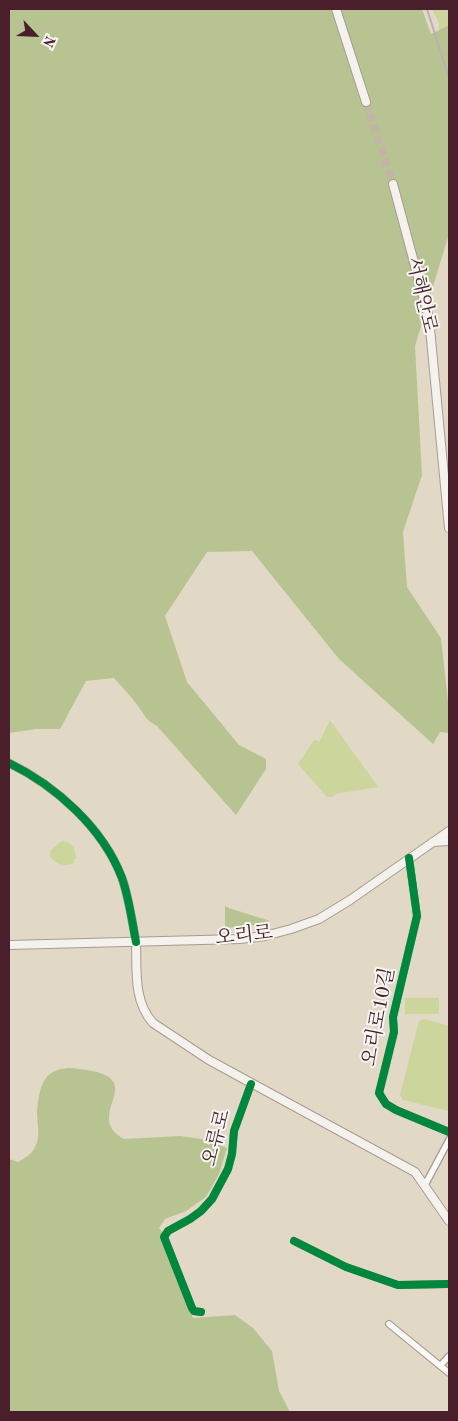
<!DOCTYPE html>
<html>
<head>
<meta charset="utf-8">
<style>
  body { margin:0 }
  #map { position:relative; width:458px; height:1421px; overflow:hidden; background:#e2d8c6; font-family:"Old Standard TT",serif }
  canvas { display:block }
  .frame { position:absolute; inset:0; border:10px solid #4a1f2b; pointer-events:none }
  .north { position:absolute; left:10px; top:10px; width:50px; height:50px; -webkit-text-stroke:4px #f6f6f2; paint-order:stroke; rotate:115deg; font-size:14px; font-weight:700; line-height:20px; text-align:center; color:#4a1f2b }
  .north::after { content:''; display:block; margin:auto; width:18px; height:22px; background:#4a1f2b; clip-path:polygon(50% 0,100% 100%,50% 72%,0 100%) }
</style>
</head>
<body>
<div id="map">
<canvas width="458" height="1421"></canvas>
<div class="frame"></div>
<div class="north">N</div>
</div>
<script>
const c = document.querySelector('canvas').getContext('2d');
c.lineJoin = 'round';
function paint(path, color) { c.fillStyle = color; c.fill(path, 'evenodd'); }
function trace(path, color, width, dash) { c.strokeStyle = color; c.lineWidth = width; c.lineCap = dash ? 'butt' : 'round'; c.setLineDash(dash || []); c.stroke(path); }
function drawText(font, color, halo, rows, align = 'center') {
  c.font = font + ' "Old Standard TT","Noto Serif KR",serif'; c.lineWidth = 4; c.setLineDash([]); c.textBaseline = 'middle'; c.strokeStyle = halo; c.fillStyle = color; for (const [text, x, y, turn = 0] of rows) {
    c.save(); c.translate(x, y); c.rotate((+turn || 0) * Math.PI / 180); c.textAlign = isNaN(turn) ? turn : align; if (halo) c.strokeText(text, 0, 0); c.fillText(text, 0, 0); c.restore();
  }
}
paint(new Path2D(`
  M432 9H449V25L439 30V23Z
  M330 720 378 787 335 794 333 797H327L298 764 314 740 320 741Z
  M62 841C73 842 75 849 76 859H74V863C65 867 56 865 50 856L51 850Z
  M405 998H439V1014H405Z
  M424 1019 449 1026V1111L403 1100 400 1095 419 1021Z`), '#ccd59b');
paint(new Path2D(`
  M9 9H422L431 34 449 25V234L415 346 422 475 403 532 407 587 441 638 449 710V733L440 732 433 744 339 659 252 551 207 552 165 616 187 682 239 745 266 759V769L236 815 157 726C145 719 146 717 138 706 131 696 122 687 114 678L86 681 60 729H36L9 733Z
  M225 906 229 908 270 921 258 925 225 928Z
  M69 1068C77 1069 85 1069 92 1071 146 1082 83 1116 124 1139L180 1136 201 1139 227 1148 219 1174 206 1197 186 1211 165 1219 159 1228 163 1233 160 1238 193 1318 235 1315 253 1328 272 1351 279 1391 290 1412H9V1159L18 1162C25 1158 32 1154 35 1147 41 1137 37 1124 37 1112 39 1089 42 1069 69 1068Z`), '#b7c492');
trace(new Path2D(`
  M366 102 393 184`), '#c4b3a7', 8, [8, 4]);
const minor = new Path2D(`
  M409 858 417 916 393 1017 394 1032 379 1093 386 1104 396 1110 449 1132
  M425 1185 449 1140
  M294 1241 346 1267 398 1285 449 1284
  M201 1312 194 1311 192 1308 164 1237 168 1231 190 1219 201 1211 212 1199 228 1169 232 1154 234 1131 251 1084
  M389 1324 449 1373
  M441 1365 449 1356`);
const tertiary = new Path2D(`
  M9 763C56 786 103 828 122 878 129 898 132 921 136 942`);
const secondary = new Path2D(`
  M336 9 366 102
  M393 184 429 318 449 528
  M433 842 449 841
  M136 942C137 969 133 1001 153 1023L209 1060 415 1172 449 1221
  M9 945 240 939 265 936 291 929 319 919 350 900 449 831`);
trace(minor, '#a79c93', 8);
trace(tertiary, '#a79c93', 9);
trace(secondary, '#a79c93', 10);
trace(minor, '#fbf9f6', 5.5);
trace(tertiary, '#fbf9f6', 7);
trace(secondary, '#f5f1ec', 8);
trace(new Path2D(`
  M427 9 449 78`), '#b8b2b1', 2);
trace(new Path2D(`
  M9 763C56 786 103 828 122 878 129 898 132 921 136 942
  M409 858 417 916 393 1017 394 1032 379 1093 386 1104 396 1110 449 1132
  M294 1241 346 1267 398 1285 449 1284
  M201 1312 194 1311 192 1308 164 1237 168 1231 190 1219 201 1211 212 1199 228 1169 232 1154 234 1131 251 1084`), '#00873e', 8);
drawText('20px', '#4a1f2b', '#f6f6f2', [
  ["서해안로",421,295,77],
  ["오리로",244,936,-6],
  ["오리로10길",379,1017,-79],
  ["오류로",217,1138,-75]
]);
</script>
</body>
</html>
